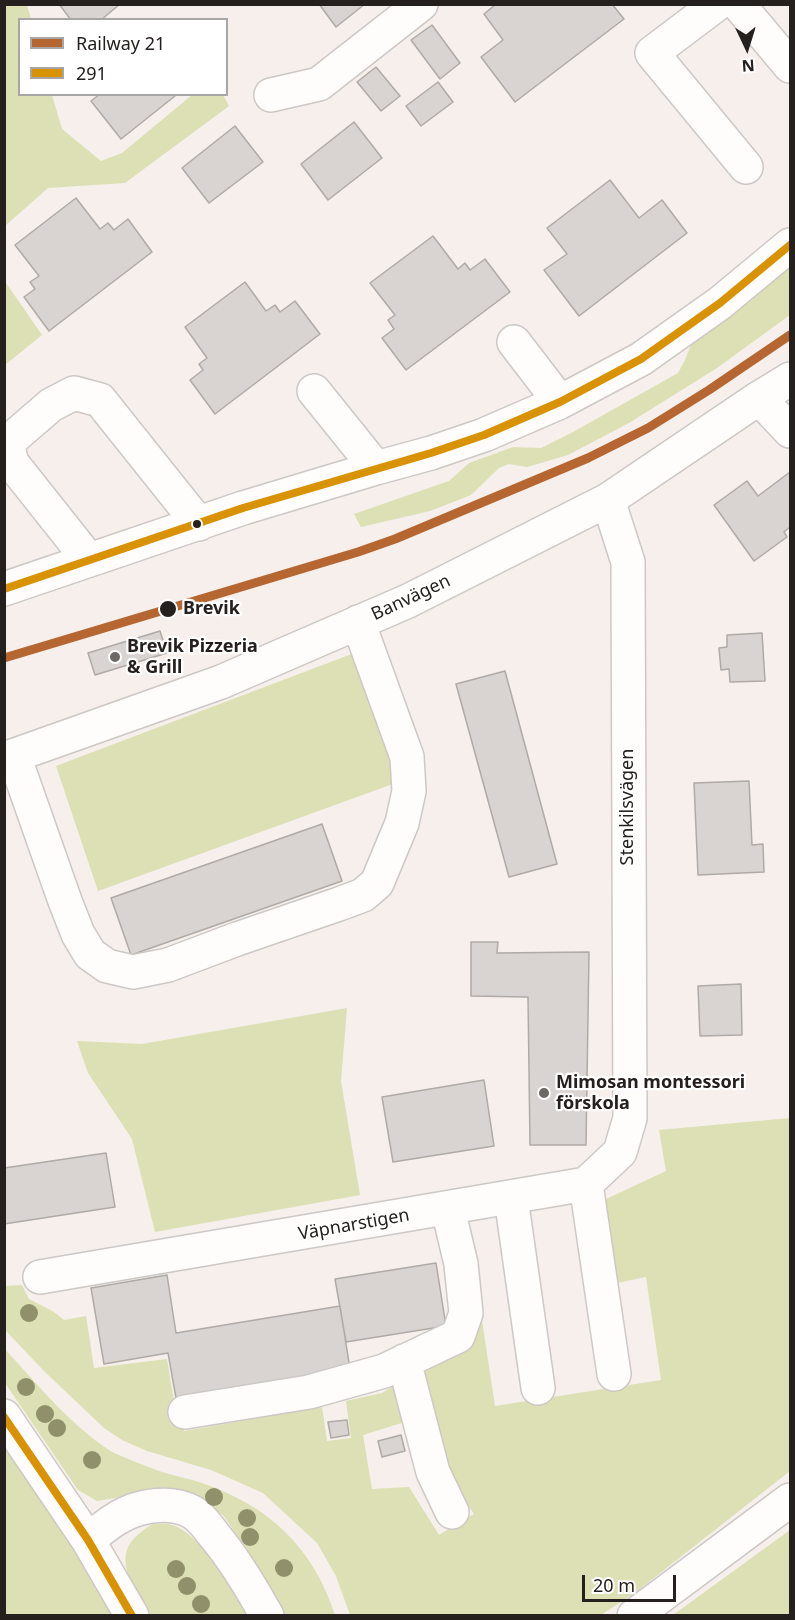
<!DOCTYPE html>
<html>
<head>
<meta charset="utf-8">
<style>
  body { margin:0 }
  #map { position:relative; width:795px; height:1620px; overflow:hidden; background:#f6efeb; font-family:"Noto Sans",sans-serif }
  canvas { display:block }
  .frame { position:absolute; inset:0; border:6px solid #25201d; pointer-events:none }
  .legend { position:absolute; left:18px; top:18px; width:210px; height:78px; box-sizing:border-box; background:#fff; border:2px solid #a8a6a5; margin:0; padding:8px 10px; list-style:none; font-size:18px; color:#25201d }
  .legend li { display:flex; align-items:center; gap:12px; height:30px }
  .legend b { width:30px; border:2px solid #a8a6a5 }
  .north { position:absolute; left:717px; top:18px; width:60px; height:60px; -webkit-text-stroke:4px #fff; paint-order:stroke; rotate:176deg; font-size:16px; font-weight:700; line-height:24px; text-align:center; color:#25201d }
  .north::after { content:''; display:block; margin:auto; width:21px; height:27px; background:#25201d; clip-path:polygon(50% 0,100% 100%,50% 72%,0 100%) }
  .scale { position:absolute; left:582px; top:1575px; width:94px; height:27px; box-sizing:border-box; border:3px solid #25201d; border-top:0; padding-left:8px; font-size:18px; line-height:21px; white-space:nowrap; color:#25201d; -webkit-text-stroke:4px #fff; paint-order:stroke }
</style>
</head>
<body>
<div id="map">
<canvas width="795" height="1620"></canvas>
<div class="frame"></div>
<ul class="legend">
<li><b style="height:8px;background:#b56631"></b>Railway 21</li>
<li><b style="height:8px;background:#d89204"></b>291</li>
</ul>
<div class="north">N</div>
<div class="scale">20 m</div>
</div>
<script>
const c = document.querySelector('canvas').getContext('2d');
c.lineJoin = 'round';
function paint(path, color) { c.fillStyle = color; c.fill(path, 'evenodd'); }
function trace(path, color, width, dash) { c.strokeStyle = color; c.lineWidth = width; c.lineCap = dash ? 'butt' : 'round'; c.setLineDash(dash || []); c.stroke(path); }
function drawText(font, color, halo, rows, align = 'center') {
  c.font = font + ' "Noto Sans",sans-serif'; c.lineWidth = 4.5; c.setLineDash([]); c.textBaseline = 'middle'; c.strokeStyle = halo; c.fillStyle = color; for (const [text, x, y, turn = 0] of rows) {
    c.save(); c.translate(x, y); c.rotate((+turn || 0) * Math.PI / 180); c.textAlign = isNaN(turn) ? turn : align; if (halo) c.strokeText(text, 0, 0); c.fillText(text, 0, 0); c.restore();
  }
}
paint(new Path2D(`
  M5 4 27 5 31 19 20 20V94L52 95 62 129 101 161 122 153 192 95H223L229 106 125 183 48 188 5 226Z
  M790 266V315L717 368 629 423 568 455 527 467 509 464 499 468 471 495 430 511 361 527 354 514 449 481 469 463 513 447 541 448 573 432 678 373 685 360 691 345Z
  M4 280 42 335 5 365H4Z
  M357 652 401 781 98 891 56 766Z
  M347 1008 341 1081 360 1195 155 1232 132 1139 88 1073 77 1041 142 1044Z
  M790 1118V1471L636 1592 601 1615H350L336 1576 317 1543 263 1493 211 1470 147 1451 122 1440 104 1428 44 1371 5 1330 4 1286 22 1285 29 1299 54 1312 64 1320 86 1316 94 1368 167 1359 174 1401H181L184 1431 322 1407 327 1441 351 1438 346 1401 382 1393 393 1386 402 1392 408 1421 363 1435 372 1489 409 1487 439 1535 474 1514 449 1477 439 1448 424 1366 481 1314 495 1406 661 1380 646 1277 612 1284 602 1201 666 1171 659 1130Z
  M4 1348C38 1385 70 1425 112 1452 119 1455 126 1458 133 1461 142 1464 150 1468 159 1471 173 1476 188 1478 202 1483 269 1506 313 1547 335 1615H285L246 1548 223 1515 192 1495 173 1491 144 1490 121 1497 97 1501 78 1490 5 1383Z
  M4 1446 98 1582 113 1615H5Z
  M153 1524C159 1524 166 1523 172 1525 201 1533 233 1590 249 1615H151C130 1579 105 1551 153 1524Z
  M790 1530V1615H673Z`), '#dce0b4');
const building = new Path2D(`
  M59 4H120L101 20H71Z
  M319 4H365L336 27Z
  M496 4H612L624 19 515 102 481 57 503 40 484 14Z
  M432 25 460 63 440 79 411 40Z
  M376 67 400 96 381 111 357 82Z
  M438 82 453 102 421 126 406 106Z
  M100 94H173L175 96 121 139 91 101Z
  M354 122 382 158 328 200 301 164Z
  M235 126 263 162 209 203 182 168Z
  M610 180 639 218 662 200 687 233 579 316 544 270 567 254 547 228Z
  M76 198 100 229 108 223 114 230 128 219 152 252 49 331 24 297 35 289 30 282 39 276 15 245Z
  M433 236 458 269 465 263 470 270 485 259 510 292 406 370 382 338 394 329 388 320 395 315 370 283Z
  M245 282 266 311 275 305 280 312 295 301 320 334 215 414 190 380 203 370 199 364 207 358 185 327Z
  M790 472V527L784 532 787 537 754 561 714 505 747 481 758 496Z
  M160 631 167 653 95 675 88 653Z
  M762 633 765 681 730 682 729 669 721 670 719 648 727 647V635Z
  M505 671 557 864 509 877 456 684Z
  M749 781 752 845 763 844 764 872 698 875 694 783Z
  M322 824 342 881 131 955 111 898Z
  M471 942H498L497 953 589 952 586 1145H530L528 997 471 996Z
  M741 984 742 1035 700 1036 698 986Z
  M484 1080 494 1146 393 1162 382 1097Z
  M106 1153 115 1207 4 1224V1168Z
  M436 1263 446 1326 346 1342 335 1279Z
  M167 1275 176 1333 340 1306 350 1369 176 1398 168 1353 104 1364 91 1288Z
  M347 1420 349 1435 331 1438 328 1422Z
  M401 1435 405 1451 382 1457 378 1441Z`);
paint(building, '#d9d4d1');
trace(building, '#b0aaa7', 1.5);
const minor = new Path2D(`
  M717 4 652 53 746 167
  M738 4 790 66
  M271 95 319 84 421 4
  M514 342 560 402
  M314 391 376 468
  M759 398 790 431
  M89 560 12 463 7 443 51 405 74 393 100 400 199 524
  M4 589 243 508 376 468 431 453 484 435 560 402 641 359 720 303 790 245
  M14 756 65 901 78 934 90 954 107 966 133 972 168 965 237 939 339 904 363 895 377 883 402 823 409 791 407 757 358 622
  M4 759 221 682 408 601 608 500 759 398 790 379
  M586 1184 614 1374
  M511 1198 538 1388
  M40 1277 586 1184 620 1152 630 1118 628 562 608 500
  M404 1361 433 1472 452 1512
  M185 1412 309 1392 384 1371 458 1336 466 1313 461 1264 448 1209
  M4 1416 88 1540 132 1616
  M88 1540C103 1528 119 1514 138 1509 155 1504 176 1503 192 1512 201 1517 208 1527 214 1535 235 1560 251 1587 267 1616`);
const major = new Path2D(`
  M634 1616 790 1500`);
trace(minor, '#cdc8c5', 36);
trace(major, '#cdc8c5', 36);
trace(minor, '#fefdfc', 33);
trace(major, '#fefdfc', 33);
trace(new Path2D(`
  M4 589 243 508 431 453 484 435 560 402 641 359 720 303 790 245
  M4 1417 88 1540 132 1616`), '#d89204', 8);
trace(new Path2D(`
  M4 658 358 552 395 539 588 458 648 428 709 390 790 335`), '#b56631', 9);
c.fillStyle = '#90906a';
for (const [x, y] of [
  [29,1313],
  [26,1387],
  [45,1414],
  [57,1428],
  [92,1460],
  [214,1497],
  [247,1518],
  [250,1537],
  [284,1568],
  [176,1569],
  [187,1586],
  [201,1604]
]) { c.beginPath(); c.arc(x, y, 9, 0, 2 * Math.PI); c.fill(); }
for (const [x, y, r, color] of [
  [197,524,5,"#25201d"],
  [168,609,9,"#25201d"],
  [115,657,6,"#6e6865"],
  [544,1093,6,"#6e6865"]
]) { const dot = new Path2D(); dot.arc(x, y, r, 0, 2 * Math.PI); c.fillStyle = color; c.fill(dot); trace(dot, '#fff', 2); }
drawText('18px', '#25201d', '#fff', [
  ["Banvägen",411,598,-25],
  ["Stenkilsvägen",628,807,-90],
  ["Väpnarstigen",354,1225,-10]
]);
drawText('bold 18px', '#25201d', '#fff', [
  ["Brevik",183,609]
], 'left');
drawText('bold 18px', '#25201d', '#fff', [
  ["Brevik Pizzeria",127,647],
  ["& Grill",127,668],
  ["Mimosan montessori",556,1083],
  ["förskola",556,1104]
], 'left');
</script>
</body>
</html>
